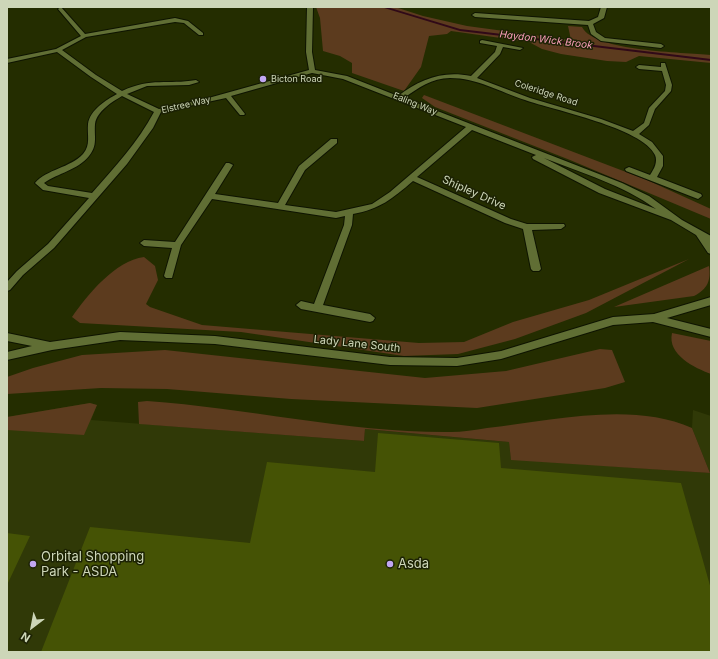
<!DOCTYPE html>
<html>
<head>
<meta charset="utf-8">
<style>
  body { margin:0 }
  #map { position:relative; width:718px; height:659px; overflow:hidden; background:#242d00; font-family:Inter,sans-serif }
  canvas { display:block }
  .frame { position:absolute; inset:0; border:8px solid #cdd6b8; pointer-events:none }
  .north { position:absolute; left:12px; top:607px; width:40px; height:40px; -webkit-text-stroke:3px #1c2204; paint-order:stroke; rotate:212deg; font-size:11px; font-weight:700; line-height:16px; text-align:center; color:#cdd6b8 }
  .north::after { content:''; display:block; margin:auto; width:14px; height:18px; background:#cdd6b8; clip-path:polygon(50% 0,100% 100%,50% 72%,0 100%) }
</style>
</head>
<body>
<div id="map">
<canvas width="718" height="659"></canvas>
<div class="frame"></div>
<div class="north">N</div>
</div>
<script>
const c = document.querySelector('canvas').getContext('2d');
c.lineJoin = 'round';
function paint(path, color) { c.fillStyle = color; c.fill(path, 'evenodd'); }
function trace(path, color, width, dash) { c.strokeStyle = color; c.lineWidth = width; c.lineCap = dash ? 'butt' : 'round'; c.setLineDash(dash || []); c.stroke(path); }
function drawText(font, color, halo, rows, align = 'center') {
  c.font = font + ' Inter,sans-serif'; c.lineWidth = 3; c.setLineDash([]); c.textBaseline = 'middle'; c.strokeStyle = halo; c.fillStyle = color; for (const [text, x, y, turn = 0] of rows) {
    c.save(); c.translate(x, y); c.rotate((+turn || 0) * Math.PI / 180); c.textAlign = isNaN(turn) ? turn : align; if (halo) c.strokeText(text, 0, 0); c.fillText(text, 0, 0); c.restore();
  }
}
paint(new Path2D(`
  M90 403 97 405 91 420 364 441 365 429 509 442 511 459 710 473 692 428 693 410 711 416V652H7V417Z`), '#303907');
paint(new Path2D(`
  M316 7H395L423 16 467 26 571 40 568 26 582 27C595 52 683 52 711 55V63L639 56 626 62 607 61 561 54 542 49 529 42 451 31 447 34 429 36 421 67 404 91 352 73V63L340 56 323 51 320 18Z
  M424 95 647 180 711 209V219L570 160 435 107 422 98Z
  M144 257 155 266 158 280 146 304 150 307 202 325 419 343 464 342 513 322 589 300 689 259 586 313 515 339 458 354 404 356 241 332 80 323 72 317C88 294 115 261 144 257Z
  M709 266C711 280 708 289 694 296L614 307Z
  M672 333 711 341V374C695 368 667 355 672 333Z
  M600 349 612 350 625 382 605 388 477 408 291 399 167 389 101 388 7 394V377L33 368 82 355 165 350 425 378 506 371Z
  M147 401C248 408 349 433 451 432 462 432 475 430 487 428 550 421 632 401 692 428L710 473 511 460 509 442 365 429 364 441 139 424 138 402Z
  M90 403 97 405 84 435 7 430V417Z`), '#5c3b1e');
paint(new Path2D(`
  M381 7H387L460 29 711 59V61L460 31Z`), '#300918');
paint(new Path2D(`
  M378 433 499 443 501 468 681 483 711 589V652H41L90 527 250 543 267 462 375 472Z
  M7 533 30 536 7 585Z`), '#455305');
const minor = new Path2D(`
  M61 7 85 34 175 18 188 21 203 33V35H199L184 23 175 22 86 37 62 50 96 75 122 91C152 77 167 85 196 80L199 82 189 85 147 86 127 94 159 109 212 97 309 70 306 52 307 7H313L312 52 315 70 347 76 398 96C420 79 443 70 471 76L495 52 497 46 480 43V41L482 40 523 48 520 50 503 47 500 54 477 78 530 98 601 119 633 131 644 123 649 108 665 91 666 85 662 71 639 69 636 67 639 65 661 67V63H665L672 85 671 91 655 109 649 125 639 134 652 142 663 156V166L657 177 701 194 702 196 698 199 626 171 625 169 629 167 650 175C654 169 658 162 655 155 643 128 553 110 525 100 500 92 477 78 450 78 432 78 418 88 404 98L622 183 649 196 682 220 711 236V254L708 253 696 235 671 220 599 193 533 159 532 157 536 155 472 130 417 177 511 219 527 224H564L565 226 561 229 532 230 541 269 539 271H533L531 269 523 229 505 223 413 181C392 199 380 209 353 214L352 225 323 305 370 314 375 318 373 321 370 322 301 309 296 305 301 301 314 304 344 225 345 216 336 218 212 199 181 245 172 278H166L164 276 172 248 144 246 140 243 144 240 175 242 226 163H229L233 165 215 194 278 203 299 166 331 139H337V143L305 170 285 205 336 212 372 204 390 192 466 127 343 79 312 73 231 96 245 114 244 115H240L226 98 161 112 153 128 127 164 54 248 23 275 10 290 7 291V282L17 271 48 244 89 198 43 190 35 183C47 169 70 168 83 154 91 145 87 135 88 124 90 110 106 100 117 94L91 77 57 52 7 63V59L56 49 81 36 58 9ZM122 96 154 112C138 142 115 167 92 193L48 186 44 183C58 173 78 170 89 156 98 145 94 137 95 124 97 111 112 102 122 96ZM544 158C582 173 623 185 656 209L605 189Z
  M601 7H607L604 18 593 24 596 32 605 38 661 44 664 46 661 48 601 41 591 34 588 25 475 17 472 15 475 13 589 21 598 17Z`);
const secondary = new Path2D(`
  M711 297V305L667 318 711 329V337L653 322 613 325 501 359 457 366 390 365 215 344 120 340 52 350 7 360V352L32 346 7 341V333L50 342 120 332 215 336 390 357 457 358 501 351 613 317 654 314Z`);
trace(minor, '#0e1400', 2);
trace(secondary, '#0e1400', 2);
paint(minor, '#606e34');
paint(secondary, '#606e34');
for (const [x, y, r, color] of [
  [263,79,4,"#c2a7f2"],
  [33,564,4,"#c2a7f2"],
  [390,564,4,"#c2a7f2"]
]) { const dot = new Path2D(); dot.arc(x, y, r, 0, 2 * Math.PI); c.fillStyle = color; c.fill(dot); trace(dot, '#1c2204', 1.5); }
drawText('9px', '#cdd6b8', '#1c2204', [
  ["Bicton Road",271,79]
], 'left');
drawText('9px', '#cdd6b8', '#1c2204', [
  ["Coleridge Road",546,93,18],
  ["Ealing Way",415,104,22],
  ["Elstree Way",186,105,-13]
]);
drawText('italic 10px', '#fc9fbb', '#1c2204', [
  ["Haydon Wick Brook",546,40,7]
]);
drawText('11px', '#cdd6b8', '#1c2204', [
  ["Shipley Drive",474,193,24],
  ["Lady Lane South",357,344,6]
]);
drawText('13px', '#cdd6b8', '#1c2204', [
  ["Orbital Shopping",41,557],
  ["Park - ASDA",41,572],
  ["Asda",398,564]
], 'left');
</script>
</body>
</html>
